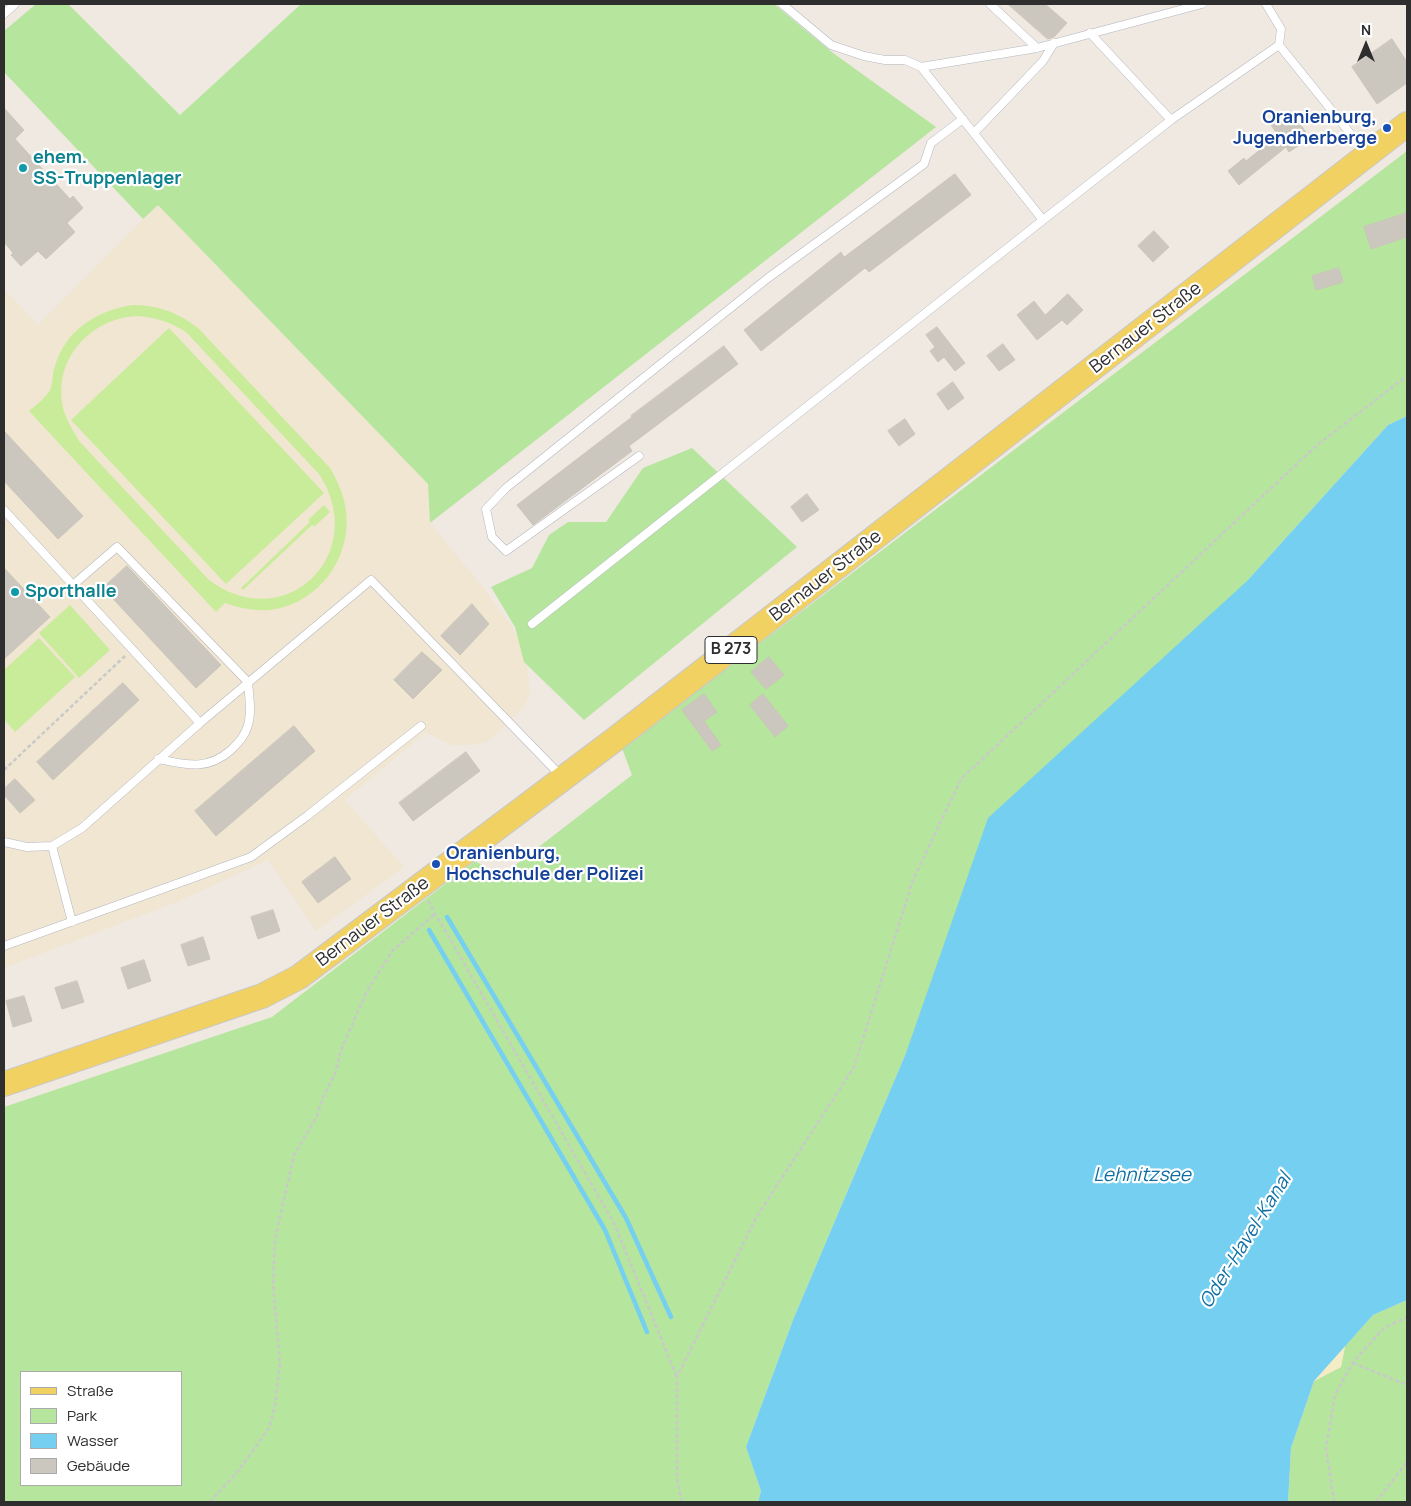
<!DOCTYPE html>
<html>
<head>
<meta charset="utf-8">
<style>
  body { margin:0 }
  #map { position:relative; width:1411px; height:1506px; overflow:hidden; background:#efe9e1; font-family:Manrope,sans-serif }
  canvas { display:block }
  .frame { position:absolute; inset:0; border:5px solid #2e2e2e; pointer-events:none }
  .legend { position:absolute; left:20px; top:1371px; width:162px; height:115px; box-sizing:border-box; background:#fff; border:1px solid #ababab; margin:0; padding:6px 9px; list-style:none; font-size:15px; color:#2e2e2e }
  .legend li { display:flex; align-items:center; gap:10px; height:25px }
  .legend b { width:25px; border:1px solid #ababab }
  .north { position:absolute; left:1341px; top:20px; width:50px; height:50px; -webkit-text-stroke:4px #fff; paint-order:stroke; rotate:0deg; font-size:14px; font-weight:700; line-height:20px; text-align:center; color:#2e2e2e }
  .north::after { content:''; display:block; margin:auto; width:18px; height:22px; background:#2e2e2e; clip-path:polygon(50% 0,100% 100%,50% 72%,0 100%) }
</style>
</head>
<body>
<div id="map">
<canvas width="1411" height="1506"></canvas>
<div class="frame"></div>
<ul class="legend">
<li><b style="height:6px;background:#f2d163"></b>Straße</li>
<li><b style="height:14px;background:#b6e59e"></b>Park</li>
<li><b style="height:14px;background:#75cff0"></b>Wasser</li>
<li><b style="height:14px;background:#cbc7bf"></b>Gebäude</li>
</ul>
<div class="north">N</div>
</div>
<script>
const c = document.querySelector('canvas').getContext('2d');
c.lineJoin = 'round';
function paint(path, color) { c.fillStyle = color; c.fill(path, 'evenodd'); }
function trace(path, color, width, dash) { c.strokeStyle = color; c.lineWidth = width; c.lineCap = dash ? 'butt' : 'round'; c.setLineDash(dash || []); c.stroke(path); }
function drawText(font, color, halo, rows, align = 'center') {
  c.font = font + ' Manrope,sans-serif'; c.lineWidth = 4.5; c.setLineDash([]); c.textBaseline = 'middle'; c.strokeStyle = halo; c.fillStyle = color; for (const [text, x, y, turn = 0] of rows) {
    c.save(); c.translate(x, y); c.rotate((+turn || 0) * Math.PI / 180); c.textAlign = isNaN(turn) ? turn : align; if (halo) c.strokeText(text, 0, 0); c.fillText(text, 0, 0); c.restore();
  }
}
paint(new Path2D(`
  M158 204 428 484 430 523 486 591 513 628 526 658 530 693 524 707 489 741 470 745H451L426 732 345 800 404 867 316 931 268 860 179 901 4 968V289L38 325Z`), '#f0e6d1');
paint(new Path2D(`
  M36 4H68L180 115 301 4H774L833 53 936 127 430 523 428 484 158 205 143 219 4 72V31Z
  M1407 151V416L1388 425 1247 581 906 1053 793 1320 746 1447 761 1491 758 1502H4V1107L272 1017 475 861 501 876 632 775 622 748ZM21 1372H181V1485H21Z
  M692 448 797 547 584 720 524 662 515 627 491 587 532 568 549 535 568 522H606L643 468Z
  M1407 1300V1502H1288L1291 1448 1314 1381 1341 1367 1345 1346 1373 1315Z`), '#b6e59e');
paint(new Path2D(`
  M1345 1346 1341 1367 1314 1381Z`), '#f3ecc5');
paint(new Path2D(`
  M132 305C157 305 178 312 198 328L330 468C338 482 344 495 346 511 352 558 318 604 270 610 255 611 239 608 225 603L216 612 29 411C36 405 44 399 49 392 53 387 52 374 55 366 66 330 96 311 132 305ZM136 316C155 317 170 322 186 332L319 474C371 554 285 637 209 580L79 441C74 432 68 423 65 414 49 365 87 319 136 316Z
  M169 328 324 493 226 584 71 420Z
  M324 505 330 512 315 526 312 525 243 590 241 588 310 522 308 520Z
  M70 605 110 650 79 678 39 633Z
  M39 638 75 677 15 732 4 719V670Z`), '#c9ec9a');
paint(new Path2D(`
  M1407 416V1300L1373 1315 1314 1381 1291 1448 1288 1502H758L761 1491 746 1447 793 1320 906 1053 988 818 1247 581 1388 425Z`), '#75cff0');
trace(new Path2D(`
  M447 917 626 1218 671 1317
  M429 930 605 1230 647 1332`), '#75cff0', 4.5);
const building = new Path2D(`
  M1008 4H1045L1067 23 1054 37 1048 39Z
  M1392 39 1407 62V83L1377 104 1352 67Z
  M4 108 24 130 15 139 70 199 73 196 83 208 67 223 75 232 46 259 38 251 21 266 11 255 13 253 4 242Z
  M1291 111 1310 138 1289 152 1286 147 1239 185 1228 171 1244 158 1246 161 1278 135 1271 125Z
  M955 174 971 195 869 272 865 268 761 351 744 330 841 252 844 257Z
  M1407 213V237L1371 249 1364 227Z
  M1154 231 1169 247 1153 262 1138 246Z
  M1339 268 1343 282 1316 290 1312 276Z
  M1068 294 1083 310 1067 325 1062 320 1037 340 1017 315 1034 301 1045 315Z
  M937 327 965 363 955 371 944 357 938 362 930 351 935 347 926 335Z
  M1003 344 1015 360 999 371 987 356Z
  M724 346 738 364 629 446 632 451 533 525 517 505 632 417 631 416Z
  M953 382 964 398 948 410 937 394Z
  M905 419 915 434 899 446 888 431Z
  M4 431 83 516 58 539 4 481Z
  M807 494 819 510 802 522 791 507Z
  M127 566 221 665 196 688 103 588Z
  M4 568 50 617 4 659Z
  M472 604 489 624 460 655 441 636Z
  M422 652 442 670 413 699 394 680Z
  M769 657 784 675 766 689 751 672Z
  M123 683 139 700 53 780 37 762Z
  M704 694 717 712 704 721 721 745 712 751 682 710Z
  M763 694 788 726 775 737 750 705Z
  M294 726 315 751 216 836 195 811Z
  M466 752 480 771 413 821 399 803Z
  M15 779 35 800 20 813 4 795V789Z
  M335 857 351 879 318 903 302 882Z
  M273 910 280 931 258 939 251 917Z
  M203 937 210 959 188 966 181 945Z
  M144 960 151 981 128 989 121 968Z
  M77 981 84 1002 62 1009 55 988Z
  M24 996 32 1021 13 1027 6 1001Z`);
paint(building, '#cbc7bf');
trace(building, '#cbc5ba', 1);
const lane = new Path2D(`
  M782 4 831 45 864 56 885 60H905L921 67 1043 220
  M990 4 1037 48
  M1266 4 1281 29 1279 45 1366 153
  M4 14 15 4
  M1090 33 1171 120
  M921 67 1037 48 1202 4
  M974 133 1043 61 1054 43
  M639 456 506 551 492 537 486 509 506 488 768 278 924 164 931 143 963 119
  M4 510 200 723
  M73 585 117 547 248 682C249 695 252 712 248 725 245 736 239 742 231 750 207 771 186 765 158 759
  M532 624 1043 220 1171 120 1279 45
  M4 842 27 847 52 846 82 828 200 723 371 580 562 777
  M52 846 72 922
  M4 946 251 857 307 816 421 726`);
const primary = new Path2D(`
  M4 1084 262 996 299 977 614 740 1407 124`);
trace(lane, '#b4b7c1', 9);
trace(primary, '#c9c9c9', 26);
trace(new Path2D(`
  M4 770 125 656
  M428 901 614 1223 677 1377
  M1353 1363 1407 1385
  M210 1502 238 1471 269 1428 275 1406 280 1365 273 1284 275 1239 294 1155 317 1116 323 1097 335 1074 341 1050 367 991 393 950 435 914
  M682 1502 677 1479V1377L757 1216 854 1067 913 880 961 779 1317 445 1407 376
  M1334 1502 1326 1448 1335 1395 1353 1362 1384 1328 1407 1317
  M1376 1502 1407 1462`), '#c9c9c9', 2.5, [4, 2.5]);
trace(lane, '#fff', 8);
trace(primary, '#f2d163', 24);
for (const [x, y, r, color] of [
  [1387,128,5,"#1a4fb4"],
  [23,168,5,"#0f9aa8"],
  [15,592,5,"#0f9aa8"],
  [436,864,5,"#1a4fb4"]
]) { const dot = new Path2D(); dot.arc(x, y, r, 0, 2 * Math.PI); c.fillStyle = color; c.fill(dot); trace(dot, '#fff', 2); }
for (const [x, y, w] of [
  [731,650,52]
]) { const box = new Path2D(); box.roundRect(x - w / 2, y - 13.5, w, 27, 4); c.fillStyle = '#fff'; c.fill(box); trace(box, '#2e2e2e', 1); }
drawText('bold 16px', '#2e2e2e', null, [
  ["B 273",731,650]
]);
drawText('bold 18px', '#164399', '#fff', [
  ["Oranienburg,",1377,118],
  ["Jugendherberge",1377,139],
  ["Oranienburg,",446,854,"left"],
  ["Hochschule der Polizei",446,875,"left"]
], 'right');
drawText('bold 18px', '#0d838f', '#fff', [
  ["ehem.",33,158],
  ["SS-Truppenlager",33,179],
  ["Sporthalle",25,592]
], 'left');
drawText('18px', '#2e2e2e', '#fff', [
  ["Bernauer Straße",1146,328,-38],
  ["Bernauer Straße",826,576,-38],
  ["Bernauer Straße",373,922,-37]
]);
drawText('italic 19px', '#0d6fa3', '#fff', [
  ["Lehnitzsee",1142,1176],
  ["Oder-Havel-Kanal",1246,1241,-58]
]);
</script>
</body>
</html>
